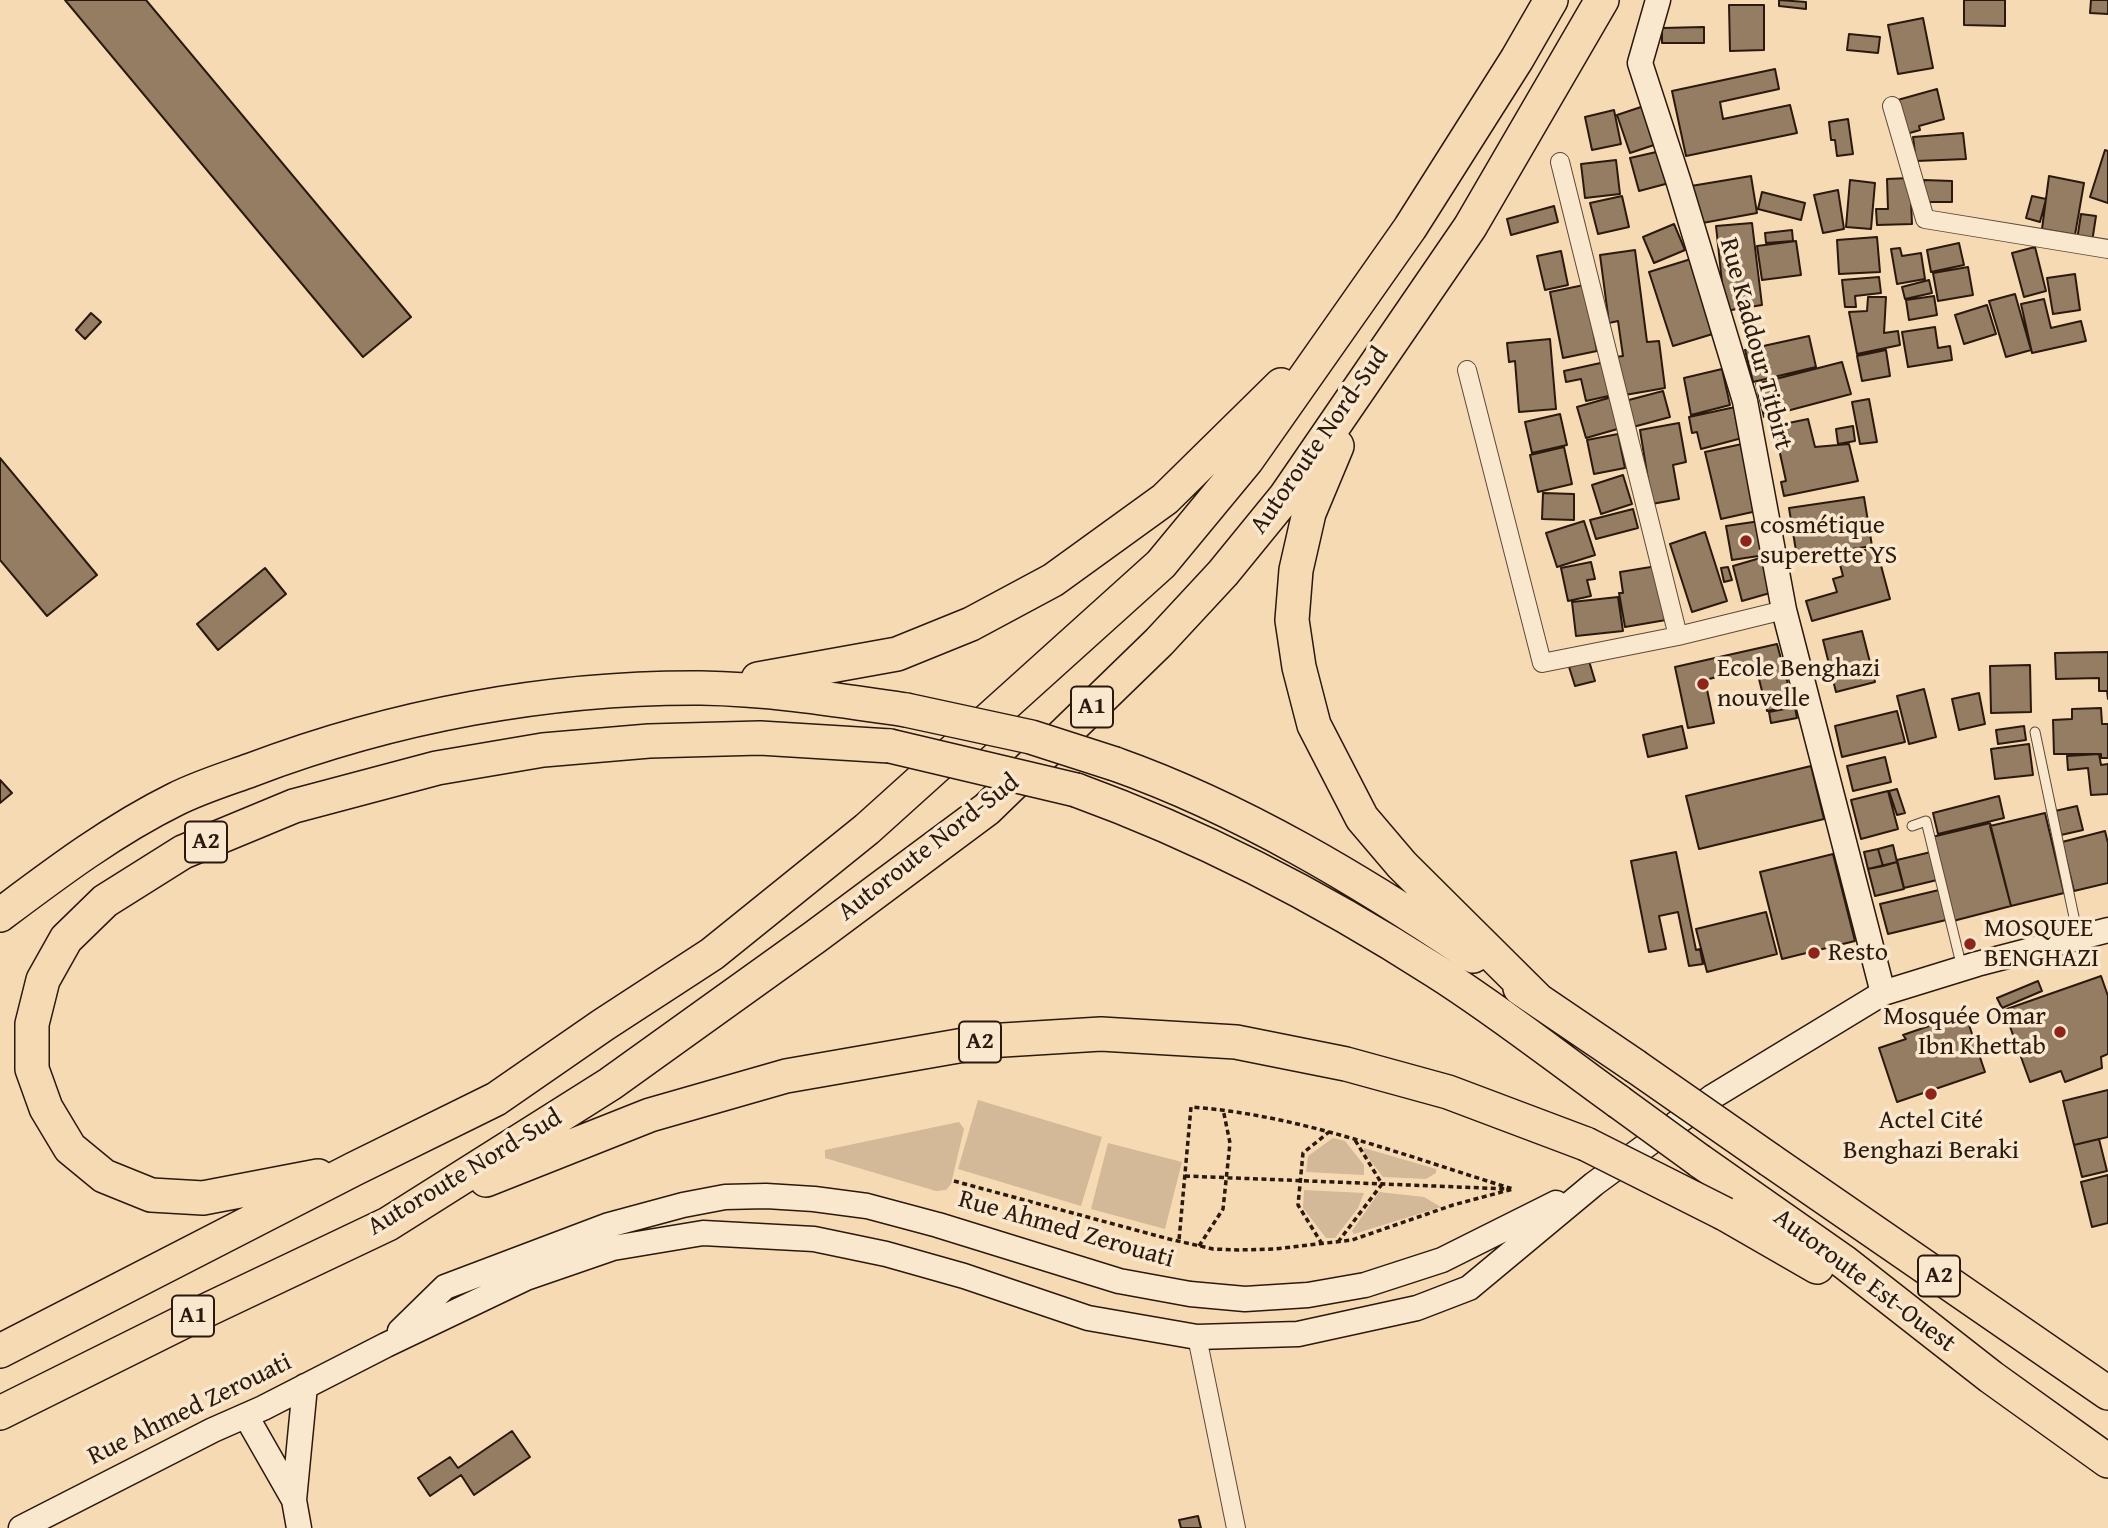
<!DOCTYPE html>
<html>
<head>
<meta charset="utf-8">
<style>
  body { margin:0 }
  canvas { display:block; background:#f6dab4 }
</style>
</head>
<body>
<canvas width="2108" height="1528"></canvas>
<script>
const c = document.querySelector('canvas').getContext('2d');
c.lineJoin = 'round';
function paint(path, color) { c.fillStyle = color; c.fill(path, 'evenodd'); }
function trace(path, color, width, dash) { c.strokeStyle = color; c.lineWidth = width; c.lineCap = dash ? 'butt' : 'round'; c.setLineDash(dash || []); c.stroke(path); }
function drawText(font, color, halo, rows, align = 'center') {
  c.font = font + ' "Gentium Book Plus",serif'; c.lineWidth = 7; c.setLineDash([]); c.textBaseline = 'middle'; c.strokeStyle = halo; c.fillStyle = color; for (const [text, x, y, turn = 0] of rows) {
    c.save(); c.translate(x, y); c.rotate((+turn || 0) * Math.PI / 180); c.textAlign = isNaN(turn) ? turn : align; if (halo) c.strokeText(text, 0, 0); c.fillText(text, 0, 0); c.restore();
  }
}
paint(new Path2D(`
  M978 1100 1102 1137 1081 1206 958 1169Z
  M959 1122 964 1129 951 1184 946 1190 936 1191 825 1158V1150Z
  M1333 1138 1345 1141 1364 1165V1175L1306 1172 1308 1156Z
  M1108 1143 1182 1162 1165 1229 1091 1209Z
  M1364 1148 1436 1169V1173L1426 1179 1383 1177 1363 1151Z
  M1304 1190 1364 1193 1358 1208 1335 1238H1326L1303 1208Z
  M1379 1192 1424 1197 1441 1207 1354 1234 1352 1231Z`), '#d3b998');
const building = new Path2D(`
  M65 0H146L411 317 363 357Z
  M1779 0 1806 2V9L1779 6Z
  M1964 0H2005V26L1964 25Z
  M2091 0H2108V14L2090 13Z
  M1729 5H1764V50L1730 51Z
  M1923 18 1933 68 1898 74 1888 25Z
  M1704 27V43H1662V28Z
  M1849 34 1880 37 1878 53 1847 50Z
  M1775 69 1779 89 1720 102 1723 119 1790 105 1797 133 1686 156 1672 91Z
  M1937 89 1944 119 1919 126 1920 130 1903 135 1894 101Z
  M1650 104 1663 142 1630 153 1617 115Z
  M1614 110 1621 144 1592 150 1585 117Z
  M1848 119 1853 154 1837 156 1835 140H1831L1829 122Z
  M1963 133 1966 159 1916 161 1913 137Z
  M1665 150 1673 182 1639 191 1630 158Z
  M2105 150 2108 151V203L2090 197Z
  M1616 160 1620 194 1585 198 1581 164Z
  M1751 176 1757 213 1697 224 1691 186Z
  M2049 176 2084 183 2075 235 2042 229Z
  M1910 178 1912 224 1877 225 1876 209H1888L1887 179Z
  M1850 180 1875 183 1871 229 1846 227Z
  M1924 180 1952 181V202H1924Z
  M1838 190 1844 229 1823 233 1814 195Z
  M1762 192 1805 203 1801 220 1758 209Z
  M1622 196 1629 227 1598 234 1590 203Z
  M2032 196 2046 199 2040 222 2026 218Z
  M1554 206 1558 222 1511 235 1507 219Z
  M2081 214 2096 216 2092 242 2077 240Z
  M1752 223 1762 305 1725 311 1716 226Z
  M1674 224 1685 250 1654 263 1643 237Z
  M1792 230 1793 241 1766 243 1765 233Z
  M1877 237 1880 272 1839 274 1837 240Z
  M1796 241 1801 275 1762 280 1757 246Z
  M1959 243 1964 265 1931 272 1927 250Z
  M2035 247 2046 291 2024 297 2012 253Z
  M1900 248 1902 256 1921 253 1925 279 1897 284 1891 249Z
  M1635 250 1647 342 1659 341 1665 388 1625 395 1615 357 1623 356 1618 321 1609 323 1600 255Z
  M1561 251 1568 285 1545 290 1537 256Z
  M1691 259 1716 333 1673 346 1649 272Z
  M1968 267 1973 295 1938 301 1933 273Z
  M2075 274 2080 310 2053 314 2047 278Z
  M1879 277 1881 293 1855 296 1856 307H1845L1842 280Z
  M1929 280 1932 293 1905 299 1902 287Z
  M1584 285 1597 351 1563 358 1550 292Z
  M2015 294 2031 350 2006 357 1989 301Z
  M1934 296 1937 315 1909 320 1906 300Z
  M1868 297H1886L1884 333 1898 331 1900 345 1857 354 1849 312 1867 311Z
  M2044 299 2051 328 2081 321 2086 341 2032 353 2021 304Z
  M1987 305 1996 334 1964 344 1955 315Z
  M91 313 101 322 85 339 76 330Z
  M1935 327 1938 348 1950 346 1952 360 1908 367 1902 332Z
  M1809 336 1816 367 1753 382 1745 350Z
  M1550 339 1556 409 1519 412 1515 361 1509 362 1507 343Z
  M1886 350 1890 376 1862 381 1857 356Z
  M1605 362 1613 395 1586 401 1581 379 1566 382 1564 371Z
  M1842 362 1851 394 1764 417 1756 384Z
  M1722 369 1730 405 1691 415 1684 378Z
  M1663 391 1670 417 1633 427 1625 401Z
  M1612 397 1621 428 1586 438 1577 407Z
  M1869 399 1877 442 1860 444 1852 402Z
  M1735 407 1742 438 1701 449 1697 432 1692 433 1689 417Z
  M1560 414 1567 445 1532 453 1525 422Z
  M1808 419 1815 447 1849 444 1858 481 1784 496 1781 482 1786 481 1774 426Z
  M1679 423 1686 462 1673 465 1679 499 1652 504 1640 430Z
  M1853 426 1855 441 1838 444 1836 429Z
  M1618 434 1625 468 1594 474 1587 440Z
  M1742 444 1757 511 1721 519 1705 452Z
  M1564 447 1572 484 1538 492 1530 455Z
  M0 458 97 575 47 616 0 560Z
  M1623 475 1632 504 1601 514 1592 485Z
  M1543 493 1574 494V520L1542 519Z
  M1864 497 1872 546 1797 557 1789 508Z
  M1633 509 1638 528 1596 539 1590 520Z
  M1584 521 1595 555 1557 567 1546 533Z
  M1760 521 1765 555 1732 560 1726 526Z
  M1705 532 1727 601 1692 612 1670 544Z
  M1876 547 1890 599 1812 621 1806 601 1837 592 1833 579 1843 576 1838 557Z
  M1767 556 1777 591 1742 601 1733 566Z
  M1591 562 1595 579 1587 580 1591 596 1568 601 1561 568Z
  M1657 566 1666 620 1625 627 1619 593H1623L1620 572Z
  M1728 567 1732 580 1724 582 1721 568Z
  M265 568 286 594 218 650 197 624Z
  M1618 597 1623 631 1576 636 1572 602Z
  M1862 631 1875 682 1836 692 1823 640Z
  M1777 644 1794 706 1767 711 1756 667 1705 680 1714 723 1688 728 1675 667Z
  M2108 652V699L2107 691H2099V678L2056 679 2055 653Z
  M1589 661 1595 681 1575 686 1569 667Z
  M2030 665 2031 712 1991 713 1990 666Z
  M1924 689 1936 737 1909 744 1897 696Z
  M1979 693 1985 724 1959 730 1952 699Z
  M1795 707 1797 718 1771 723 1769 712Z
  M2101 708 2102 724H2108V758H2101V754H2054L2053 720 2072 719V709Z
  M1897 711 1905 742 1842 757 1835 726Z
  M1682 726 1687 748 1648 757 1643 735Z
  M2024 726 2026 740 1998 744 1996 730Z
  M2029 744 2033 775 1995 779 1991 749Z
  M2099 754 2101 765 2108 764V794L2091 795 2088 768 2068 770 2067 756Z
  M1885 757 1891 782 1853 791 1847 766Z
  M1811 766 1824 819 1699 849 1686 796Z
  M0 780 12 793 0 803Z
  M1897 789 1905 813 1897 815 1889 791Z
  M1888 791 1898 829 1861 839 1851 800Z
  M1999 796 2004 818 1938 834 1933 813Z
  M2077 806 2083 830 2061 835 2055 811Z
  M2045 813 2064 893 2011 906 1990 826Z
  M1990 823 2011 906 1953 921 1932 837Z
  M2105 831 2108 843V883L2074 891 2062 842Z
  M1893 845 1897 862 1883 866 1878 849Z
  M1878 849 1883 866 1868 869 1864 852Z
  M1676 852 1696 950 1700 949 1703 964 1689 966 1678 912 1659 916 1666 949 1649 952 1631 861Z
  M1931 852 1937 880 1904 888 1897 860Z
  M1833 854 1855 941 1782 959 1760 872Z
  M1897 862 1904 889 1875 896 1868 869Z
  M1939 890 1946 920 1888 934 1880 904Z
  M1766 912 1777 954 1707 972 1696 929Z
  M2101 976 2108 996V1054L2101 1057 2102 1068 2065 1082 2061 1071 2030 1082 2004 1010Z
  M2038 981 2042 991 2002 1008 1997 998Z
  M1955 1017 1958 1025 1968 1022 1985 1072 1897 1102 1879 1048 1906 1039 1903 1035Z
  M2108 1090V1137L2074 1145 2063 1101Z
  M2099 1139 2107 1171 2082 1177 2074 1145Z
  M2108 1175V1223L2092 1227 2081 1182Z
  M512 1431 530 1457 474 1495 461 1475 430 1496 418 1478 450 1457 458 1468Z
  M1198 1516 1201 1528H1181L1179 1520Z`);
paint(building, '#957d64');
trace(building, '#2b190e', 2);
const lane = new Path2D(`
  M2035 732 2078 936
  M1912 826 1926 821 1962 968`);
const street = new Path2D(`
  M1892 106 1925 219 2108 249
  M1560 162 1678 636
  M1467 370 1542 663 1678 636 1784 610
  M1197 1337 1236 1528`);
const secondary = new Path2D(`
  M1658 0 1640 63 1679 183 1745 401 1784 610 1883 993
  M400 1331 445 1287 609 1225 683 1205 725 1197 766 1196 814 1199 867 1206 938 1225 1119 1281 1190 1294 1245 1299 1308 1295 1365 1285 1442 1260 1556 1203
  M246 1416 294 1500
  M21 1528 213 1430 263 1408 386 1345 526 1278 613 1248 703 1233 814 1239 886 1254 964 1276 1088 1318 1197 1337 1298 1334 1417 1308 1469 1288 1594 1184 1712 1097 1883 993 1977 964 2108 930
  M299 1528 294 1500 305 1386`);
const highway = new Path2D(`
  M1337 446 1309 513 1296 570 1292 620 1299 667 1314 725 1362 818 1402 865 1537 999
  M758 679 897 654 971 624 1053 580 1165 499 1281 385
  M1115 764C1242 809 1361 881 1473 956
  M1076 790C1203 836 1323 899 1437 972 1500 1012 1559 1059 1619 1102
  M0 915C56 873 113 830 176 799 200 787 226 779 251 770 393 716 548 687 701 688 770 689 838 700 906 710
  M1520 988 1635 1066
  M1770 1160 2108 1393
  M1700 1161 1844 1262 1991 1377 2108 1461
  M318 1176 203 1198 151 1195 104 1176 70 1148 46 1108 32 1069V1024L43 980 66 939 105 901 183 852 294 806 437 768 543 750 649 741 760 738 890 746
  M486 1180 650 1115 786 1076 987 1041 1101 1034 1236 1042 1346 1064 1448 1092 1586 1144
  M1725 1214 1817 1267
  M0 1351 354 1169 496 1099 603 1025 712 954 867 829 1161 564 1247 460 1410 228 1517 59 1551 0
  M0 1413 209 1309 388 1224 610 1084 815 937 987 809 1159 642 1223 573 1285 497 1470 227 1602 0`);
trace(lane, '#5e4938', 11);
trace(street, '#5e4938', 20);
trace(secondary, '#2b190e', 27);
trace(highway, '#2b190e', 36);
trace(new Path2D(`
  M1185 1176 1508 1189
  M954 1181 1169 1239 1213 1249 1238 1250 1275 1249 1352 1240 1453 1205 1513 1189C1408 1157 1302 1115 1191 1107L1179 1240
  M1338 1242 1382 1184 1355 1140
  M1322 1244 1298 1205 1303 1153 1329 1132
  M1199 1246 1223 1209 1230 1143 1223 1109`), '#2b190e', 3.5, [5, 3.5]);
trace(lane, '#f9e7ce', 9);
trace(street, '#f9e7ce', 18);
trace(secondary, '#f9e7ce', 24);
trace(highway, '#f6dab4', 33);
const highwayBridge = new Path2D(`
  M906 710 1031 737 1115 764
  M890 746 1076 790
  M1635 1066 1770 1160
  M1619 1102 1700 1161
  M1586 1144 1725 1214`);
trace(highwayBridge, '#2b190e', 36, []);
trace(highwayBridge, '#f6dab4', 33);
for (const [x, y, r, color] of [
  [1746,541,7,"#8f2418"],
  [1703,684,7,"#8f2418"],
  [1970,944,7,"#8f2418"],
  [1814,953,7,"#8f2418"],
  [2060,1032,7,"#8f2418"],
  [1931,1094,7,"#8f2418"]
]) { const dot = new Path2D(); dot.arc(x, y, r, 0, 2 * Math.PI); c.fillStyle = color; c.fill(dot); trace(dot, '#f9e7ce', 2.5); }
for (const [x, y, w] of [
  [1092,707,42],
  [206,842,42],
  [980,1042,42],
  [1939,1276,42],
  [193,1316,42]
]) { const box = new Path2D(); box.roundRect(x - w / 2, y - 20.5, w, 41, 5); c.fillStyle = '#f9e7ce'; c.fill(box); trace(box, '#2b190e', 2); }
drawText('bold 24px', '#2b190e', null, [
  ["A1",1092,707],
  ["A2",206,842],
  ["A2",980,1042],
  ["A2",1939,1276],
  ["A1",193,1316]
]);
drawText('26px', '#2b190e', '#f9e7ce', [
  ["Rue Kaddour Titbirt",1755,344,75],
  ["Autoroute Nord-Sud",1320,441,-55],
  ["Autoroute Nord-Sud",929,848,-38],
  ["Autoroute Nord-Sud",465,1173,-31],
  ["Rue Ahmed Zerouati",1066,1230,16],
  ["Autoroute Est-Ouest",1864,1281,37],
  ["Rue Ahmed Zerouati",190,1410,-26]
]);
drawText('26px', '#2b190e', '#f9e7ce', [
  ["cosmétique",1760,526],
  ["superette YS",1760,556],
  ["Ecole Benghazi",1717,669],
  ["nouvelle",1717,699],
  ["MOSQUEE",1984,929],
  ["BENGHAZI",1984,959],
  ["Resto",1828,953],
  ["Mosquée Omar",2046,1017,"right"],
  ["Ibn Khettab",2046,1047,"right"],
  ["Actel Cité",1931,1121,"center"],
  ["Benghazi Beraki",1931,1151,"center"]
], 'left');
</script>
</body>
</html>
